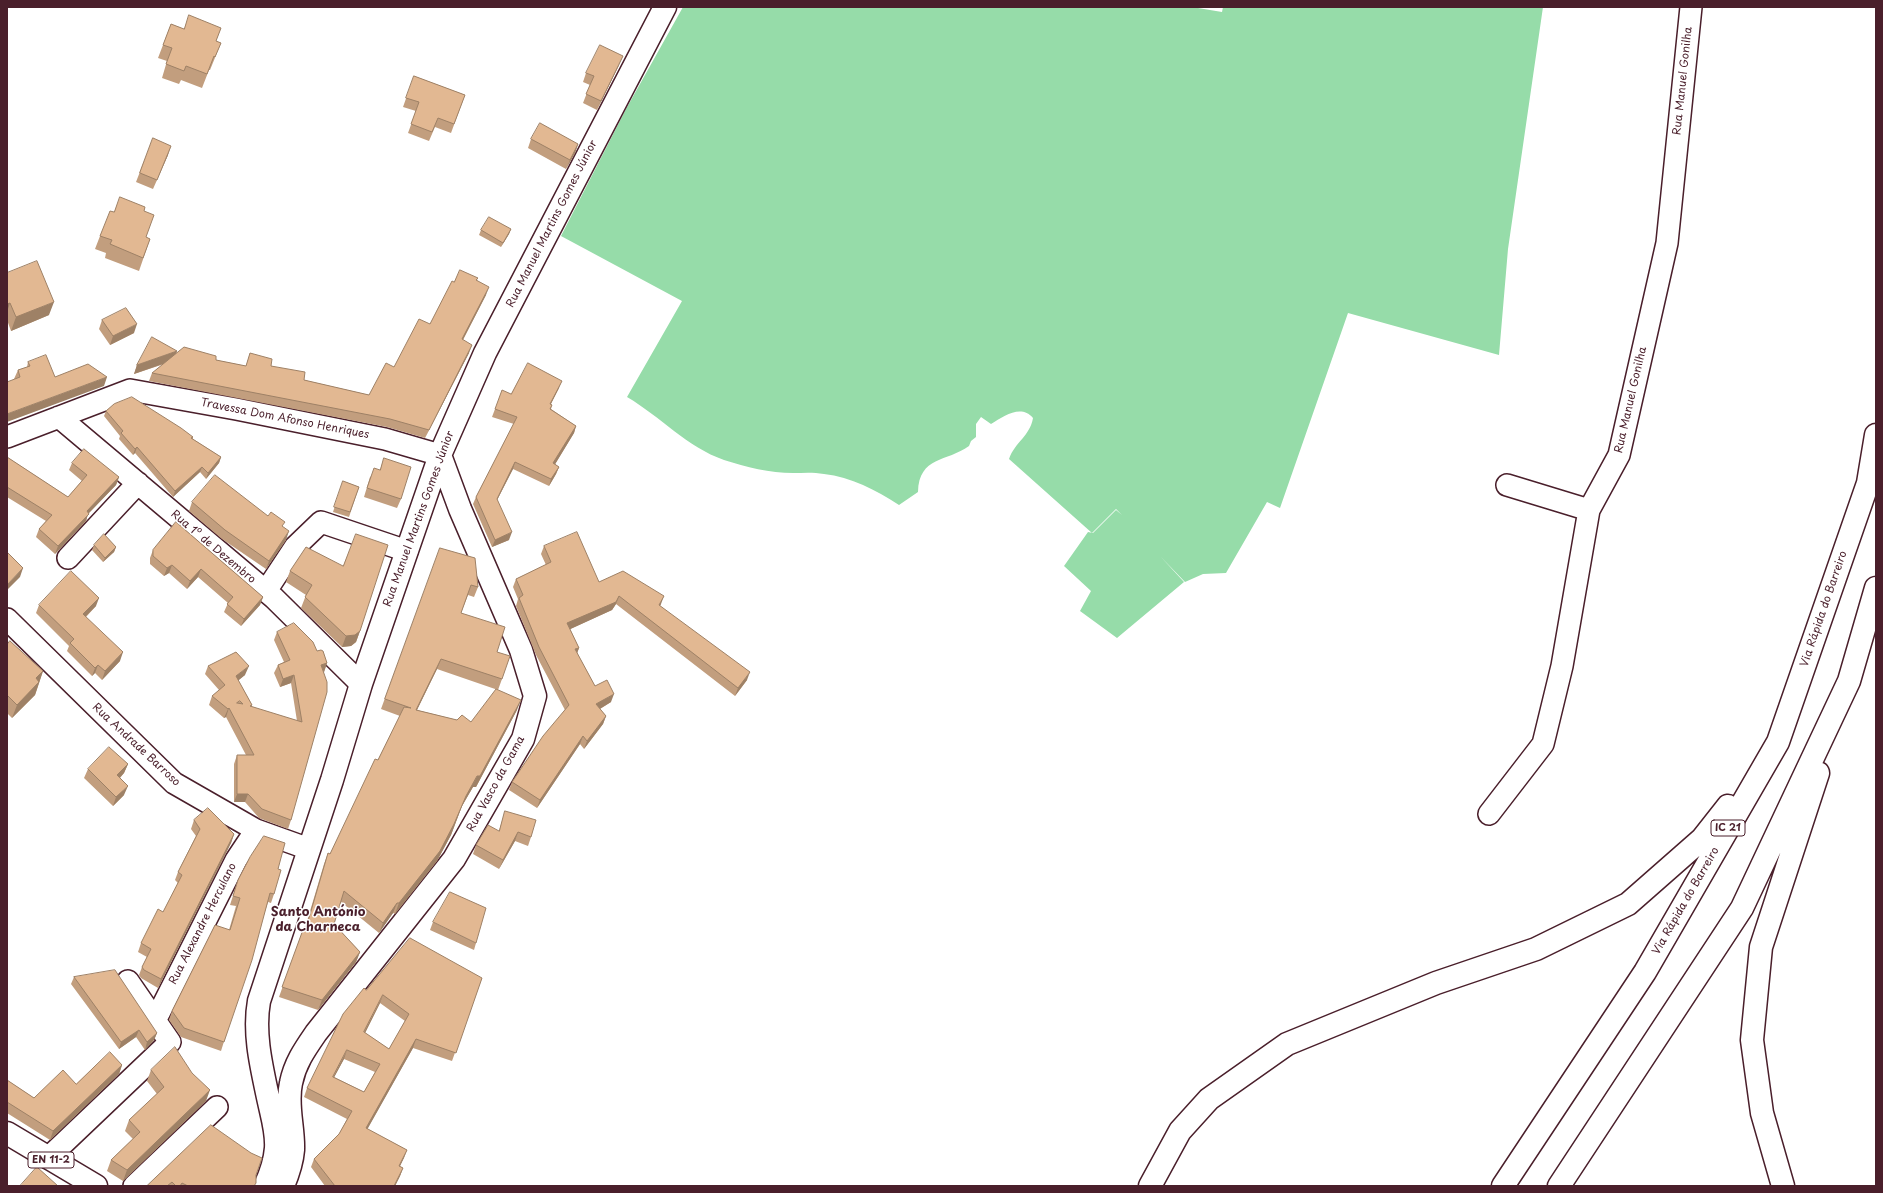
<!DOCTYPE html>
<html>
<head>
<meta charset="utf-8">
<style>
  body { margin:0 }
  #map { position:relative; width:1883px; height:1193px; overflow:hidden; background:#fff; font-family:"Playpen Sans",sans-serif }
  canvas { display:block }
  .frame { position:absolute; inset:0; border:8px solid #4a1f2b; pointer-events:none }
</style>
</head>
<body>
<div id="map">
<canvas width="1883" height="1193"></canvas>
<div class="frame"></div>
</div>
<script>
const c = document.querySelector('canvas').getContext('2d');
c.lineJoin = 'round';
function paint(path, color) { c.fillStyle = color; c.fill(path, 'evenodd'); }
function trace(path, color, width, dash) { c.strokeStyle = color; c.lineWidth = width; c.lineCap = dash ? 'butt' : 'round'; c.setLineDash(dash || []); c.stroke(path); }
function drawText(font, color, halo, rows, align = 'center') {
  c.font = font + ' "Playpen Sans",sans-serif'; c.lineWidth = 3; c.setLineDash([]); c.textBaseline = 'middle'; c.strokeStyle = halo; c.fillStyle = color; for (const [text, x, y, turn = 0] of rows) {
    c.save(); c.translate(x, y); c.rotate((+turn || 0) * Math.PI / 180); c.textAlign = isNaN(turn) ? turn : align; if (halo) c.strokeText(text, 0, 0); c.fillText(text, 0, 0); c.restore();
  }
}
paint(new Path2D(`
  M683 7H1192L1222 12 1223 7H1543L1508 249 1499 355 1348 313 1280 508 1267 502 1226 573 1203 574 1185 582 1160 556 1184 582 1117 638 1080 611 1091 591 1064 566 1088 532 1093 533 1116 510 1122 515 1116 509 1092 533 1009 459C1015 442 1030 436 1033 418 1021 404 1004 416 991 424L981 417 976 424V437L971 441 969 446C947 462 919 456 918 492L899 505C876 490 851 477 824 474 813 472 803 473 793 473 770 473 746 467 724 460 687 447 661 417 627 397L682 301 561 236 626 109Z`), '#96dca9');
const street = new Path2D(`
  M59 417 274 598 361 684
  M7 437 130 390 236 409 385 439 440 455
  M1507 485 1589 510
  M68 558 138 483
  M266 591 295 547 321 522 407 551
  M7 619 174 783 256 830 309 849
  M1489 814 1543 744 1562 666 1589 510 1619 455 1667 243 1691 7
  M155 1021 236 860 256 830
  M48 1158 170 1042 128 981
  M134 1186 217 1107`);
const secondary = new Path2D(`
  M265 1186C271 1173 275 1161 276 1148 277 1132 272 1116 269 1102 262 1069 253 1034 259 1001L332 780 361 684 440 455 485 353 665 7
  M283 1186C288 1174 292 1163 293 1150 294 1128 286 1105 291 1083 295 1063 305 1049 316 1033L454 859 523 739 535 696 521 650 460 509 440 455`);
const primary = new Path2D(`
  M7 1133 96 1186`);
const highway = new Path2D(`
  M1150 1186 1180 1131 1209 1099 1287 1044 1436 983 1536 949 1628 904 1702 839 1728 806
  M1503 1186 1645 972 1778 742 1868 483 1876 435
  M1559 1186 1742 908 1849 681 1876 588
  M1783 1186 1762 1113 1752 1040 1761 947 1818 773`);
trace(street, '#4a1f2b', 24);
trace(secondary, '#4a1f2b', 25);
trace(primary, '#4a1f2b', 25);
trace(highway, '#4a1f2b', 25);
trace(street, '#fff', 21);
trace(secondary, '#fff', 22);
trace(primary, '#fff', 22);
trace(highway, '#fff', 22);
paint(new Path2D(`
  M171 24 184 29 221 28 216 41 221 43 210 70H209L202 88 181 80 179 84 162 78 167 61 158 58Z
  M619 65 597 110 583 103 590 85 583 82 586 73Z
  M414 76 465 95 451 133 435 127 429 141 408 133 416 111 403 107Z
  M153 138 168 155 153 189 136 182Z
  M531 139 578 144 575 153 566 169 528 148Z
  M144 211 146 237 150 239 139 271 105 258 106 253 95 249 100 236 114 212Z
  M511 229 509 234 501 247 479 235 481 230Z
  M7 273 49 315 11 331 7 320Z
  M478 278 477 280 486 295 463 340 469 353 425 438 387 427 149 381 152 373 164 364 134 374 137 365 177 351 176 354 216 360 246 366 250 353 271 366 304 380 369 395 394 367 430 324 454 282Z
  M102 320 134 333 110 345 99 329Z
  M28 362 55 377 104 386 14 379 18 370 27 367Z
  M559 388 551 404 552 405 551 409 576 426 574 433 555 464 559 467 556 474 549 486 513 469 497 500 509 540 492 547 473 504 476 497 514 424 492 417 495 409 511 394Z
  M106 411 193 437V439L221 457 219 463 206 479 200 472 173 497 135 453 133 455 119 439 120 436 104 416Z
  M7 457 68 497 82 481 69 470 72 463 119 477 116 485 88 514 86 521 55 554 36 537 39 529 46 521 7 497Z
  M384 458 401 499 397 508 364 497 370 477 380 470Z
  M343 481 359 487 349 517 333 512Z
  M192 502 268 516 283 527 286 540 266 569 222 539 189 511Z
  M176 522 263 597 260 605 241 626 224 612 228 603 198 577 187 589 169 573 164 576 150 564V558L153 550Z
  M94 545 116 547 114 552 103 562 92 550Z
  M544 546 599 582 661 604 660 606 747 680 735 696 616 604 612 610 570 629 579 648 577 653 595 686 611 702 600 709 606 716 603 724 584 749 580 744 537 808 509 790 512 782 565 710 536 655 516 606 518 599 513 587 516 579 546 565 541 554Z
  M440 548 478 587 474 597 468 595 461 613 497 652 502 679 498 690 437 669 417 710 457 720 471 722 517 710 476 787H473L462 806 451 835 437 861 395 914 393 913 379 933 341 902 334 924 360 952 356 962 318 1010 279 997 304 927 305 928 324 864 328 853 330 854 400 716 381 709Z
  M343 566 360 631 356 642 351 646 342 647 301 608 306 595 286 582 290 571Z
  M39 605 96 606 86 617 120 661 102 680 95 673 92 676 67 651 69 646 36 613Z
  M277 632 317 651 327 663 324 672 291 820 288 829 259 818 245 802H234V764L237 755H246L226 717 224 718 209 705 212 696 219 690 205 674 208 666 245 675 238 680 252 705 251 707 297 721 291 683 280 687 274 673 278 665 284 662 274 640Z
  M7 645 43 671 35 695 12 718 7 713Z
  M128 764 124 773 120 778 124 795 113 806 84 778 88 769Z
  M505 811 531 837 528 846 515 841 499 869 473 854 476 845 499 831Z
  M194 820 234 834 231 843 158 988 141 978 139 975 142 967 147 957 138 952 141 943 163 912 178 883 175 880 178 872 196 836 191 829Z
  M278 869 274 894 271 903 268 902 221 1051 181 1037 169 1020 172 1011 229 930 236 906 230 905 238 880Z
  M433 922 476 943 474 950 430 930Z
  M74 977 157 1033 154 1040 145 1050 136 1037 119 1049 71 984Z
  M482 978 452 1061 413 1048 367 1129 407 1150 400 1166 403 1168 400 1176 395 1186H325L311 1167 314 1159 339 1134 347 1119 304 1097 307 1088 366 990ZM380 1003 405 1021 389 1049 365 1033ZM344 1059 375 1072 364 1092 334 1077Z
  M122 1065 119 1074 50 1140 7 1113V1080L34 1098 76 1084Z
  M151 1070 206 1101 123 1181 107 1171 111 1160 133 1139 125 1131 129 1120 157 1094 147 1081Z
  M211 1125 256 1175 254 1186H147Z`), '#c29e7e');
paint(new Path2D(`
  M623 56 619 65 597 110 601 101Z
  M578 144 575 153 566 169 570 160Z
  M171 146 168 155 153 189 157 180Z
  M511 229 509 234 501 247 503 243Z
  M489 287 486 295 459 347 462 339Z
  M54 302 49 315 11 331 16 317Z
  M10 303 7 312V304Z
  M137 324 134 333 110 345 113 336Z
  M472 345 469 353 425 438 429 430Z
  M177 351 174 360 134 374 137 365Z
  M107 377 104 386 7 422V414Z
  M562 381 559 388 547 411 550 404Z
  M576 426 574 433 551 471 553 463Z
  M137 447 135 453 133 455 135 449Z
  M221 457 219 463 206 479 208 473Z
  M515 462 513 469 494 506 497 499Z
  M202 467 200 472 173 497 175 491Z
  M559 467 556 474 549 486 551 479Z
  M119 477 116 485 88 514 86 521 55 554 58 546 87 511Z
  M289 531 286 540 266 569 269 561Z
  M512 532 509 540 492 547 495 540Z
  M116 547 114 552 103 562 105 558Z
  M172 565 169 573 164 576 167 568Z
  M23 568 20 577 7 590V585Z
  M201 569 198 577 187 589 190 581Z
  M619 596 616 604 612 610 564 632 567 623Z
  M664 596 661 604 656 613 659 605Z
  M263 597 260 605 241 626 244 619Z
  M99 598 96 606 80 622 83 614Z
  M360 631 356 642 351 646 342 647 346 636Z
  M579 648 576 656 575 649Z
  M123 652 120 661 102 680 105 671Z
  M441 659 437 669 412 720 416 710Z
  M327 663 324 672 321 665Z
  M98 665 95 673 92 676 95 668Z
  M249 666 245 675 233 685 236 676Z
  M43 671 35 695 12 718 17 705 36 678Z
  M750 672 747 680 735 696 738 688Z
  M294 675 291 683 280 687 283 679Z
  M614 694 611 702 593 713 596 704Z
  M521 700 517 710 476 787H473L462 806 451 835 437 861 395 914 399 903 466 796Z
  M229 708 226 717 224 718 228 709Z
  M606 716 603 724 584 749 587 741Z
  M583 736 580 744 537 808 540 800Z
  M128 764 124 773 114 784 117 775Z
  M128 786 124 795 113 806 116 797Z
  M237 794H248L245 802H234Z
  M518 832 515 841 499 869 503 860Z
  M234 834 231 843 158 988 161 979Z
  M397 903 393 913 379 933 383 923Z
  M360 952 356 962 318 1010 322 1000Z
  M383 995 380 1003 361 1041 364 1032Z
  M139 1030 136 1037 119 1049 121 1042Z
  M157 1033 154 1040 145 1050 147 1042Z
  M416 1039 413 1048 363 1137 366 1128Z
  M347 1050 344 1059 330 1085 333 1077Z
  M122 1065 119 1074 50 1140 53 1131Z
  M210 1090 206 1101 123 1181 127 1170Z
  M407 1150 404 1158 396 1174 399 1166Z
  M403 1168 400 1176 395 1186H394Z`), '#9e8166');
const building = new Path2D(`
  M189 15 221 28 216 41 221 43 215 57 214 56 207 74 186 66 184 71 166 64 172 48 163 45 171 24 184 29Z
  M600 45 623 56 601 101 586 94 594 76 586 73Z
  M414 76 465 95 454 124 438 118 432 132 411 124 419 102 406 98Z
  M540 123 578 144 570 160 531 139Z
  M153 138 171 146 157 180 140 173Z
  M120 197 145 207 144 211 154 215 146 237 150 239 143 258 110 244 112 240 100 236 110 211 114 212Z
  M489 217 511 229 503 243 481 230Z
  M37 261 54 302 16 317 10 303 7 304V273Z
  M460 270 478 278 476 280 489 287 462 339 472 345 429 430 390 419 152 373 184 347 216 356V360L246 366 250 353 272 359 271 366 305 372 304 380 369 395 386 363 394 367 419 319 430 324 452 281 454 282Z
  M126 308 137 324 113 336 102 320Z
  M152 337 177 351 137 365Z
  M46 355 55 377 88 364 107 377 7 414V382L20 377 18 370 30 366 28 362Z
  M528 363 562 381 550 404 552 405 550 409 576 426 553 463 559 467 551 479 515 462 497 499 512 532 495 540 476 497 517 417 495 409 502 390 511 394Z
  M132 397 181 428 193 437 191 438 221 457 208 473 202 467 175 491 137 447 135 449 121 433 123 431 106 411 114 404Z
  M84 449 119 477 87 511 89 514 58 546 39 529 52 515 7 487V457L68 497 87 475 72 463Z
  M384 458 411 467 401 499 367 488 374 468 380 470Z
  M215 475 268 516 271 512 285 522 282 526 289 531 269 561 225 530 192 502Z
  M343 481 359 487 350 512 334 507Z
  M176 522 263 597 244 619 227 604 233 597 201 569 190 581 172 565 167 568 153 556V550Z
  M577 532 599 582 623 571 664 596 659 605 750 672 738 688 619 596 616 602 567 623 579 648 575 649 595 686 607 680 614 694 596 704 606 716 587 741 583 736 540 800 512 782 543 736 569 705 539 647 519 598 523 595 516 579 551 562 544 546Z
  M104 534 116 547 105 558 94 545Z
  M356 534 388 545 360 631 355 635 346 636 305 597 312 585 290 571 306 547 343 566Z
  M440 548 475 558 478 587 471 585 461 613 505 627 497 652 510 656 502 679 441 659 416 710 457 720 462 715 471 722 496 689 521 700 480 776H477L466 796 454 824 440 851 399 903H397L383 923 344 891 334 924 360 952 322 1000 282 987 304 927 306 928 328 853 330 854 375 759 378 760 404 707 411 708 385 699Z
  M7 552 23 568 7 585Z
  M71 571 99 598 83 614 123 652 105 671 98 665 95 668 70 643 74 639 39 605Z
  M294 623 313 642 317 651 321 650 323 651 327 663 321 665 327 682V692L291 820 262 809 248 794H237V755H254L229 708 228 709 212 696 225 685 208 666 236 652 249 666 236 676 252 705 250 706 302 722 294 675 283 679 278 665 290 660 277 632ZM240 701 243 704 237 703Z
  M10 641 43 671 36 678 39 682 17 705 7 695V645Z
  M109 747 128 764 117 775 128 786 116 797 88 769Z
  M208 808 234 834 161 979 144 970 142 967 151 949 141 943 158 909 163 912 182 875 178 872 200 829 194 820Z
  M505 811 536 820 531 837 518 832 503 860 476 845 488 825 499 831Z
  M264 836 285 843 278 869 281 870 274 894 270 893 252 960 224 1042 184 1028 172 1011 215 925 230 930 240 898 233 896 238 880 250 857Z
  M450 892 486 908 476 943 433 922Z
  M410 938 482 978 456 1053 416 1039 366 1128 407 1150 399 1166 403 1168 394 1186H335L314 1159 339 1134 352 1111 307 1088 343 1014 364 988 366 990ZM383 995 409 1014 389 1049 364 1032ZM347 1050 380 1064 364 1092 333 1077Z
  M115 970 157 1033 147 1042 139 1030 121 1042 74 977Z
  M175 1047 192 1073 210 1090 127 1170 111 1160 140 1132 129 1120 164 1087 151 1070Z
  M110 1052 122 1065 53 1131 7 1102V1080L34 1098 63 1070 76 1084Z
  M211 1125 251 1153 262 1158 256 1175V1183L254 1186H188L182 1183 180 1186H176L172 1182 167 1186H147Z
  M37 1167 58 1186H22L21 1185Z`);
paint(building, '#e2b892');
trace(building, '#9e8166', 1);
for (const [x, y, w] of [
  [1728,828,34],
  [51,1160,46]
]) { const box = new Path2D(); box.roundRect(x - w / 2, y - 8, w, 16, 3); c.fillStyle = '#fff'; c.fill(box); trace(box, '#4a1f2b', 1); }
drawText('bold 10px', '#4a1f2b', null, [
  ["IC 21",1728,828],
  ["EN 11-2",51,1160]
]);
drawText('11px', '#4a1f2b', '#fff', [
  ["Rua Manuel Gonilha",1683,81,-84],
  ["Rua Manuel Martins Gomes Júnior",552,224,-63],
  ["Rua Manuel Gonilha",1631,400,-77],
  ["Travessa Dom Afonso Henriques",285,419,11],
  ["Rua Manuel Martins Gomes Júnior",419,519,-70],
  ["Rua 1º de Dezembro",213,547,40],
  ["Via Rápida do Barreiro",1824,609,-71],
  ["Rua Andrade Barroso",136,745,43],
  ["Rua Vasco da Gama",496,784,-61],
  ["Via Rápida do Barreiro",1686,901,-60],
  ["Rua Alexandre Herculano",203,924,-63]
]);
drawText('bold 13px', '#4a1f2b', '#fff', [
  ["Santo António",318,912],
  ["da Charneca",318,927]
]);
</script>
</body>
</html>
